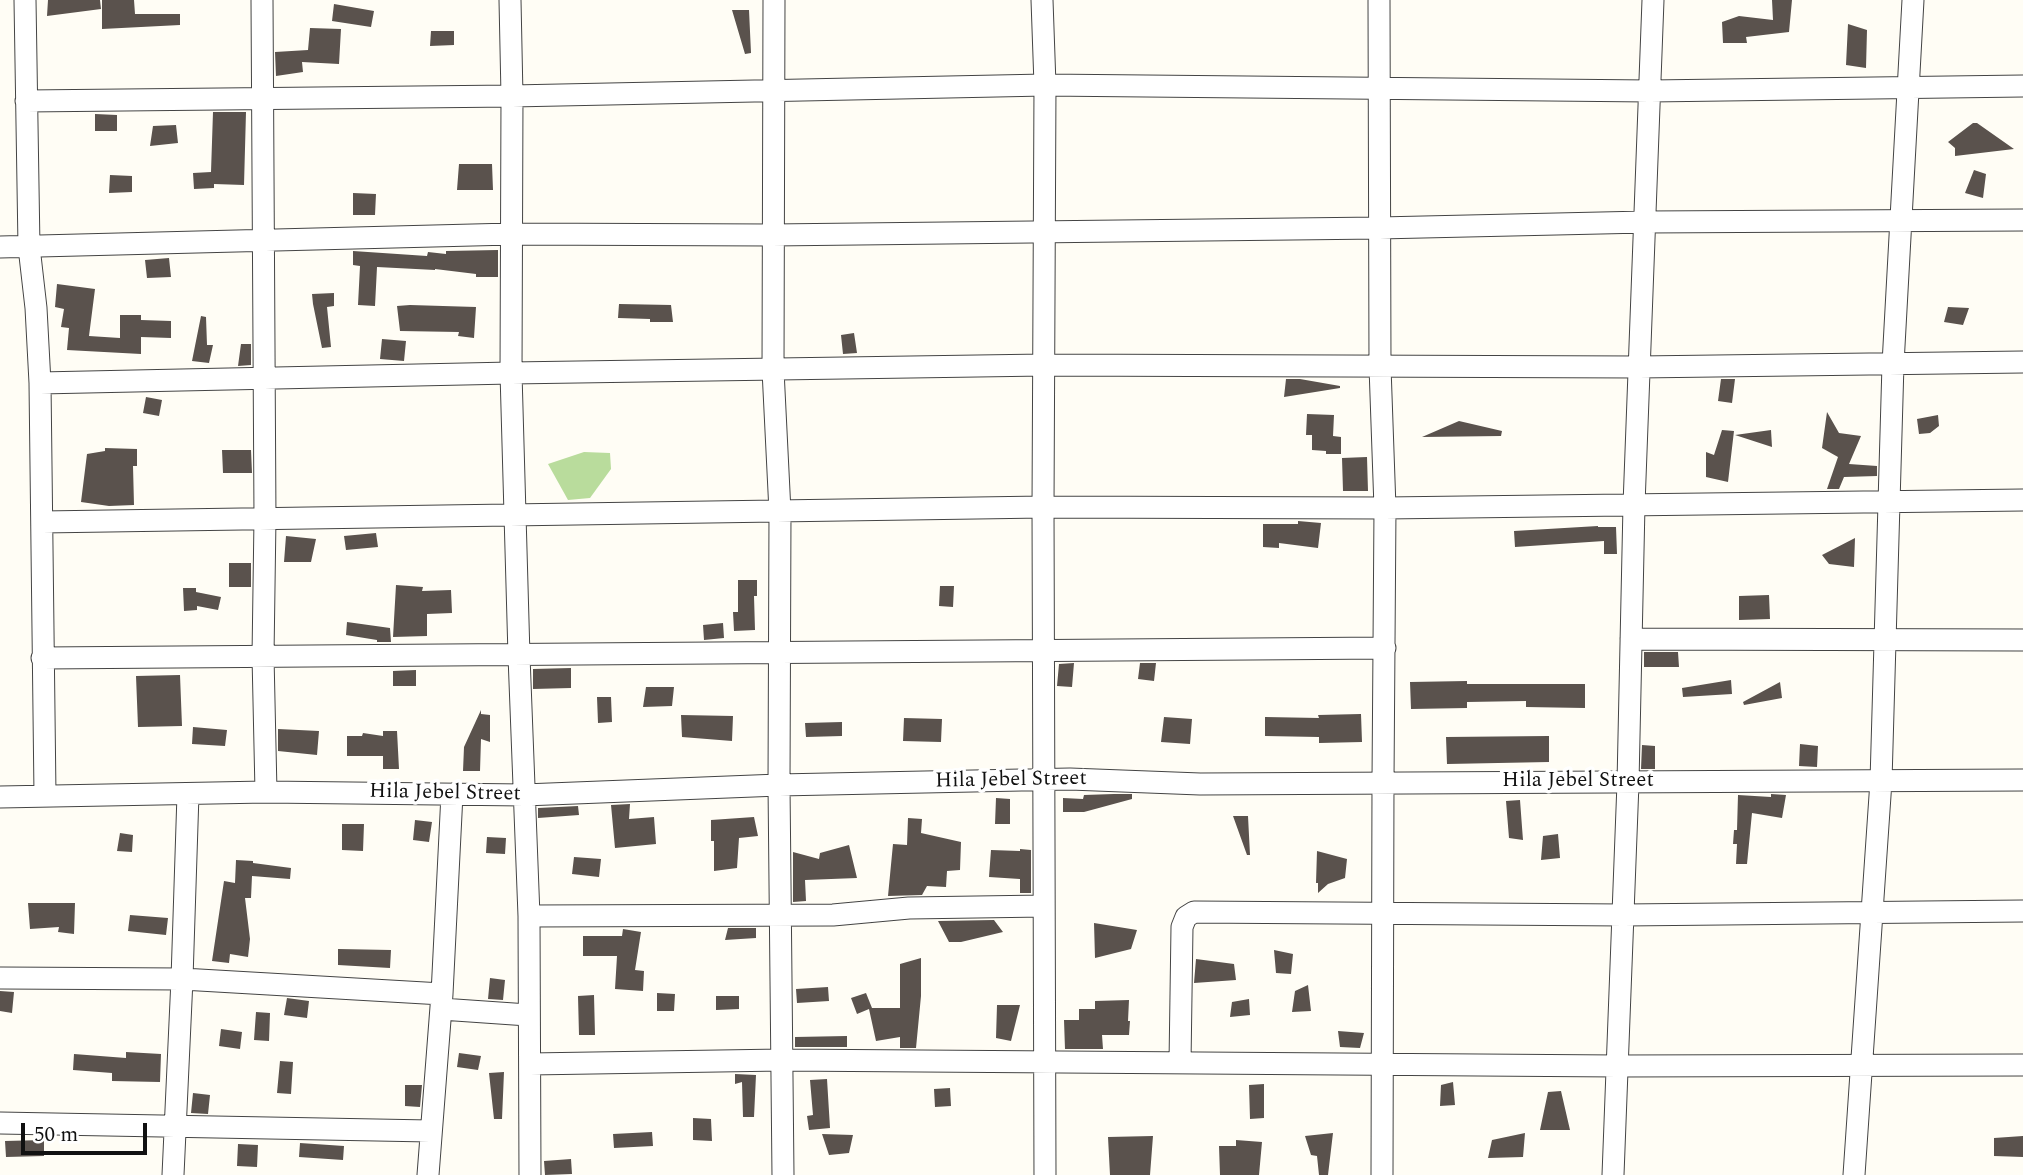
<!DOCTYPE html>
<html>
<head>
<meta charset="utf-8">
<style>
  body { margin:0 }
  #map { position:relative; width:2023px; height:1175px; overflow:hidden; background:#fffdf5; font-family:Spectral,serif }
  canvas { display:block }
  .scale { position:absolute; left:21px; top:1123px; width:126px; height:32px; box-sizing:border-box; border:4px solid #111; border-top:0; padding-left:9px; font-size:21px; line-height:24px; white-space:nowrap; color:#111; -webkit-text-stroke:5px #fff; paint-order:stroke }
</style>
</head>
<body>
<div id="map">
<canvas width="2023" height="1175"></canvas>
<div class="scale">50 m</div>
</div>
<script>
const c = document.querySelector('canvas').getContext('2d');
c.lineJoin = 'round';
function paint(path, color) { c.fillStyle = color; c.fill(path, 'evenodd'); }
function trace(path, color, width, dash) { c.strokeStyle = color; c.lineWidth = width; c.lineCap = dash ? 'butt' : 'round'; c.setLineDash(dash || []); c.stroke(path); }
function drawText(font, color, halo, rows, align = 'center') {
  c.font = font + ' Spectral,serif'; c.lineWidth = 7; c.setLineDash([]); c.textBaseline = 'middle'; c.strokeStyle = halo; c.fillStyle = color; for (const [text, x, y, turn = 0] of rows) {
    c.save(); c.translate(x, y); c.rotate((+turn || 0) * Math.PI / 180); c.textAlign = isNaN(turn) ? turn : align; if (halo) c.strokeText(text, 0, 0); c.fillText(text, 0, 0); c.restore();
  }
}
paint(new Path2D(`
  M584 452 610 453 611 469 590 498 568 500 548 464Z`), '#b9dc9c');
paint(new Path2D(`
  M48 0H100L101 9 47 16Z
  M102 0H134L135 14H180V25L102 29Z
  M1772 0H1792L1789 32 1746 37 1747 43H1723L1722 22 1739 16 1773 20Z
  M334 4 374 11 371 27 332 21Z
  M732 10H749L751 53 745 54Z
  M1848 24 1867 30 1866 68 1846 65Z
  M310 28 341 29 339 64 302 62 303 72 276 76 275 52 308 50Z
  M431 31H454V45L430 46Z
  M213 112H246L244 185 214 184V188L194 189 193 173 211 172Z
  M95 114 117 115V131H95Z
  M1973 123H1977L2014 149 1955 156V148L1948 142Z
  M176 125 178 143 150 146 153 126Z
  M459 164H492L493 190H457Z
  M1974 170 1986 174 1983 198 1965 193Z
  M110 175 132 176V192L109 193Z
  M353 193 376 194 375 215H353Z
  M498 250V277H476V274L435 269V270L377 267 375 306 358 305 360 266 353 265V251L427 256 428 252 446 254V251Z
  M169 258 171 277 147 278 145 260Z
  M57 284 95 289 89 336 120 338V315H141V320L171 321V338L141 337V354L67 350 69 328 61 327 64 309 55 307Z
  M334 293V306L327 307 331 347 322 348 313 304 312 294Z
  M619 304 671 305 673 322H650V319L618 318Z
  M410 305 476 307 474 338 458 336 459 332 400 331 397 306Z
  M1948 307 1969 308 1963 325 1944 322Z
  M201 316 206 317 207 345H213L209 363 192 361Z
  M854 333 857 353 843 354 841 335Z
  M382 339 406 341 404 361 380 359Z
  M241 344H251V365L238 366Z
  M1286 379H1300L1340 386V388L1284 397Z
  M1721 379H1735L1732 403 1718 401Z
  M146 397 162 400 159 416 143 413Z
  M1827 412 1839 433 1861 436 1849 464 1877 466V476L1844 477 1839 489H1827L1838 457 1822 448Z
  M1307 414 1334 415 1333 436 1341 437V454H1326V451L1312 450V435H1306Z
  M1938 415 1939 426 1930 433 1919 434 1917 419Z
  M1459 421 1502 431 1501 436 1422 437Z
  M1722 430 1734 431 1728 482 1706 477V452L1714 455Z
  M1771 430 1772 447 1735 435Z
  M105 448 137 449V466H133L134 505 109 506 81 502 87 454 105 451Z
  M222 450H251L252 473H223Z
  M1367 457 1368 491H1343L1342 458Z
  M1298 521 1321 523 1318 548 1279 543V548L1263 547V524H1298Z
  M1598 526V527H1616L1617 554H1604V541L1515 547 1514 531Z
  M376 533 378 547 346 550 344 536Z
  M286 536 316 539 311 562H284Z
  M1855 538 1854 567 1829 564 1822 555Z
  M229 563H251V587H229Z
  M738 580H757V596H754L755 630 734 631 733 612H738Z
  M396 585 423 587 422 591 451 590 452 613 427 614V636L393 637Z
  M940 586H954L953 607 939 606Z
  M183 588H196V592L221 597 218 610 197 606V610L184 611Z
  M1769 595 1770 619 1739 620V596Z
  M347 622 390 628 391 642H377V640L346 635Z
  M723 623 724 638 704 640 703 625Z
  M1644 652H1678L1679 667H1644Z
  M1074 663 1072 687 1057 686 1059 664Z
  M1140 663H1156L1154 681 1138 679Z
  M571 668V688L533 689V669Z
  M416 670V686H393V671Z
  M180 675 182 726 138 727 136 676Z
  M1731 680 1732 694 1683 697 1682 688Z
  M1467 681V684H1585V708L1526 707V701L1467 702V708L1411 709 1410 682Z
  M1780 682 1782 698 1744 705 1743 702Z
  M646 687H674L672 706 643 707Z
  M597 697H611L612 722 598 723Z
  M481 710V714L490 715V742L481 739 480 771H463L464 747Z
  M1361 714 1362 742 1319 743V737L1265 736V717L1319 718 1318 715Z
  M681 715 733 716 732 741 682 737Z
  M1164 717 1192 719 1190 744 1161 742Z
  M904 718 942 719 941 742 903 741Z
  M842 722V736L806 737 805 723Z
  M193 727 227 730 225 746 192 744Z
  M278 729 319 731 317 755 278 751Z
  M383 731H397L399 769H383V756H347V736H362L363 733 383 736Z
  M1549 736V762L1447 764 1446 737Z
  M1800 744 1818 746 1817 767 1799 766Z
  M1642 745 1655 746V769H1641Z
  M1114 794H1132V799L1084 812H1063V798L1083 799 1084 795Z
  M1771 794 1786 795 1782 818 1752 813 1747 864H1736L1737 844H1733L1734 830H1737L1738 795 1771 797Z
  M996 798 1010 799V824H995Z
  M1520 800 1522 827 1523 840 1509 838 1506 801Z
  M630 804 629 819 654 817 656 844 615 848 611 805Z
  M578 806 579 815 538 818V808Z
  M1233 816H1248L1250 855H1247Z
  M754 817 758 836 739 838 737 868 714 871V841H711V820Z
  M908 818 922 819 921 833 961 842 960 870 947 871 946 887 927 886 922 895 888 896 893 844 907 845Z
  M415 820 432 822 429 842 413 840Z
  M342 824H364L363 851 342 850Z
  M120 833 133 835 132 852 117 851Z
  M1558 834 1560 858 1541 860 1543 836Z
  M487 837 506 838 505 854 486 853Z
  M849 845 857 878 805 880 806 901 793 902V852L819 859 820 853Z
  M1020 849 1031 850V893H1020V879L989 877 991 850 1020 851Z
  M1317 851 1347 859 1345 878 1328 884 1318 893V883H1316Z
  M574 857 601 859 599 877 572 874Z
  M236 860 253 861V863L291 868 290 879 252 876 251 898H245L250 939 248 957 230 954 229 963 212 961 224 881 235 883Z
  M28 903H75L74 934 58 932 59 927 30 929Z
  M130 915 168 918 166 935 128 931Z
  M994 920 1003 932 961 942H949L938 921Z
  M1094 923 1137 930 1131 949 1095 958Z
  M728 928H756V938L725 940Z
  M623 929 641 932 635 970 644 971 643 991 615 989 617 956H583V936H622Z
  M338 949 391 950 390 968 338 965Z
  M1274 950 1293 954 1291 974 1276 973Z
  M921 958V996L916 1048H900V1037L876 1041 869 1009 857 1014 851 998 866 993 872 1008H900V964Z
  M1196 959 1234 964 1236 980 1194 983Z
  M490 978 505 980 503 1000 488 999Z
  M1308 985 1311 1011 1292 1012 1295 991Z
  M828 987 829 1001 797 1003 796 989Z
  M0 991 14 992 12 1013 0 1011Z
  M657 993 675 994 674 1011H657Z
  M594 995 595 1035H579L578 996Z
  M716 996H739V1009L716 1010Z
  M287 998 309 1001 307 1018 284 1015Z
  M1249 999 1250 1015 1230 1017 1232 1002Z
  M1129 1000 1128 1021H1130L1129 1035H1102L1103 1049H1065L1064 1020H1079V1009H1095V1001Z
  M997 1005H1020L1011 1041 996 1038Z
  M256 1012 270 1013 269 1041 254 1040Z
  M221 1029 242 1032 240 1049 219 1046Z
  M1338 1031 1364 1033 1360 1048 1340 1047Z
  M847 1036V1047H795V1037Z
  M126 1052 161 1054 160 1082 112 1081V1073L73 1070 74 1054 126 1058Z
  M459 1053 481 1056 478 1070 457 1067Z
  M280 1061 293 1062 291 1094 277 1093Z
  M504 1072 502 1119H494L489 1073Z
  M735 1074 756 1075 754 1117H743L742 1082 735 1084Z
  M827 1079 830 1128 809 1130 807 1116 813 1115 810 1080Z
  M1453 1082 1455 1105 1440 1106 1441 1085Z
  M1264 1084V1118L1250 1119 1249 1085Z
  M405 1085H422L420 1107 405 1106Z
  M950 1088 951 1106 935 1107 934 1089Z
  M1561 1091 1570 1130H1540L1548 1092Z
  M193 1093 210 1095 208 1114 191 1113Z
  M693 1118 711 1119 712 1141 693 1140Z
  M652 1132 653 1146 614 1148 613 1134Z
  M1333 1133 1328 1175H1319L1317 1156 1311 1155 1305 1136Z
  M1525 1133 1523 1157 1488 1158 1492 1140Z
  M822 1134 853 1135 849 1153 829 1155Z
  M1153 1136 1150 1175H1110L1108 1137Z
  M2023 1136V1157L1994 1156V1138Z
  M44 1140V1156L6 1157 5 1141Z
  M1236 1140 1262 1142 1259 1175H1220L1219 1146H1236Z
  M300 1143 344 1146 343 1160 299 1157Z
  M238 1144 258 1145 257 1167 237 1166Z
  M571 1159 572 1174 545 1175 544 1161Z`), '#5a524d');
const minor = new Path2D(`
  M25 0 29 247 36 308 40 383 45 795
  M262 0 265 518 263 656 266 792
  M510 0 512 96 511 373 519 656 529 916 530 1175
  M774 0 773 370 780 512 779 785 783 1175
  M1042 0 1045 85 1043 507 1045 1175
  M1379 0 1380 367 1385 508 1383 781 1382 1175
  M26 101 512 96 1045 85 1650 91 2023 86
  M0 247 512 234 772 235 1379 228 1645 222 2023 220
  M40 383 511 373 1044 365 1639 367 2023 362
  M42 522 1043 507 1385 508 2023 500
  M1631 639 2023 640
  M42 658 1385 648
  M0 797 266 792 524 795 779 785 1070 779 1200 784 2023 780
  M529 916 833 915 909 908 1044 906
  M0 978 182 979 442 994
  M441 1009 528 1015
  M1180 1063 1182 927 1186 917 1194 912 1624 915 2023 911
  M530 1064 782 1060 1618 1066 2023 1065
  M0 1123 430 1131
  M173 1175 182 979 188 794
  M428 1175 442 994 452 794
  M1613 1175 1628 783 1634 505 1653 0
  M1854 1175 1881 781 1893 364 1913 0`);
trace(minor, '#444', 23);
trace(minor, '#fff', 21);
drawText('21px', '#111', '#fff', [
  ["Hila Jebel Street",1011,781,-1],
  ["Hila Jebel Street",1578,782],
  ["Hila Jebel Street",445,794,1]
]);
</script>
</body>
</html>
